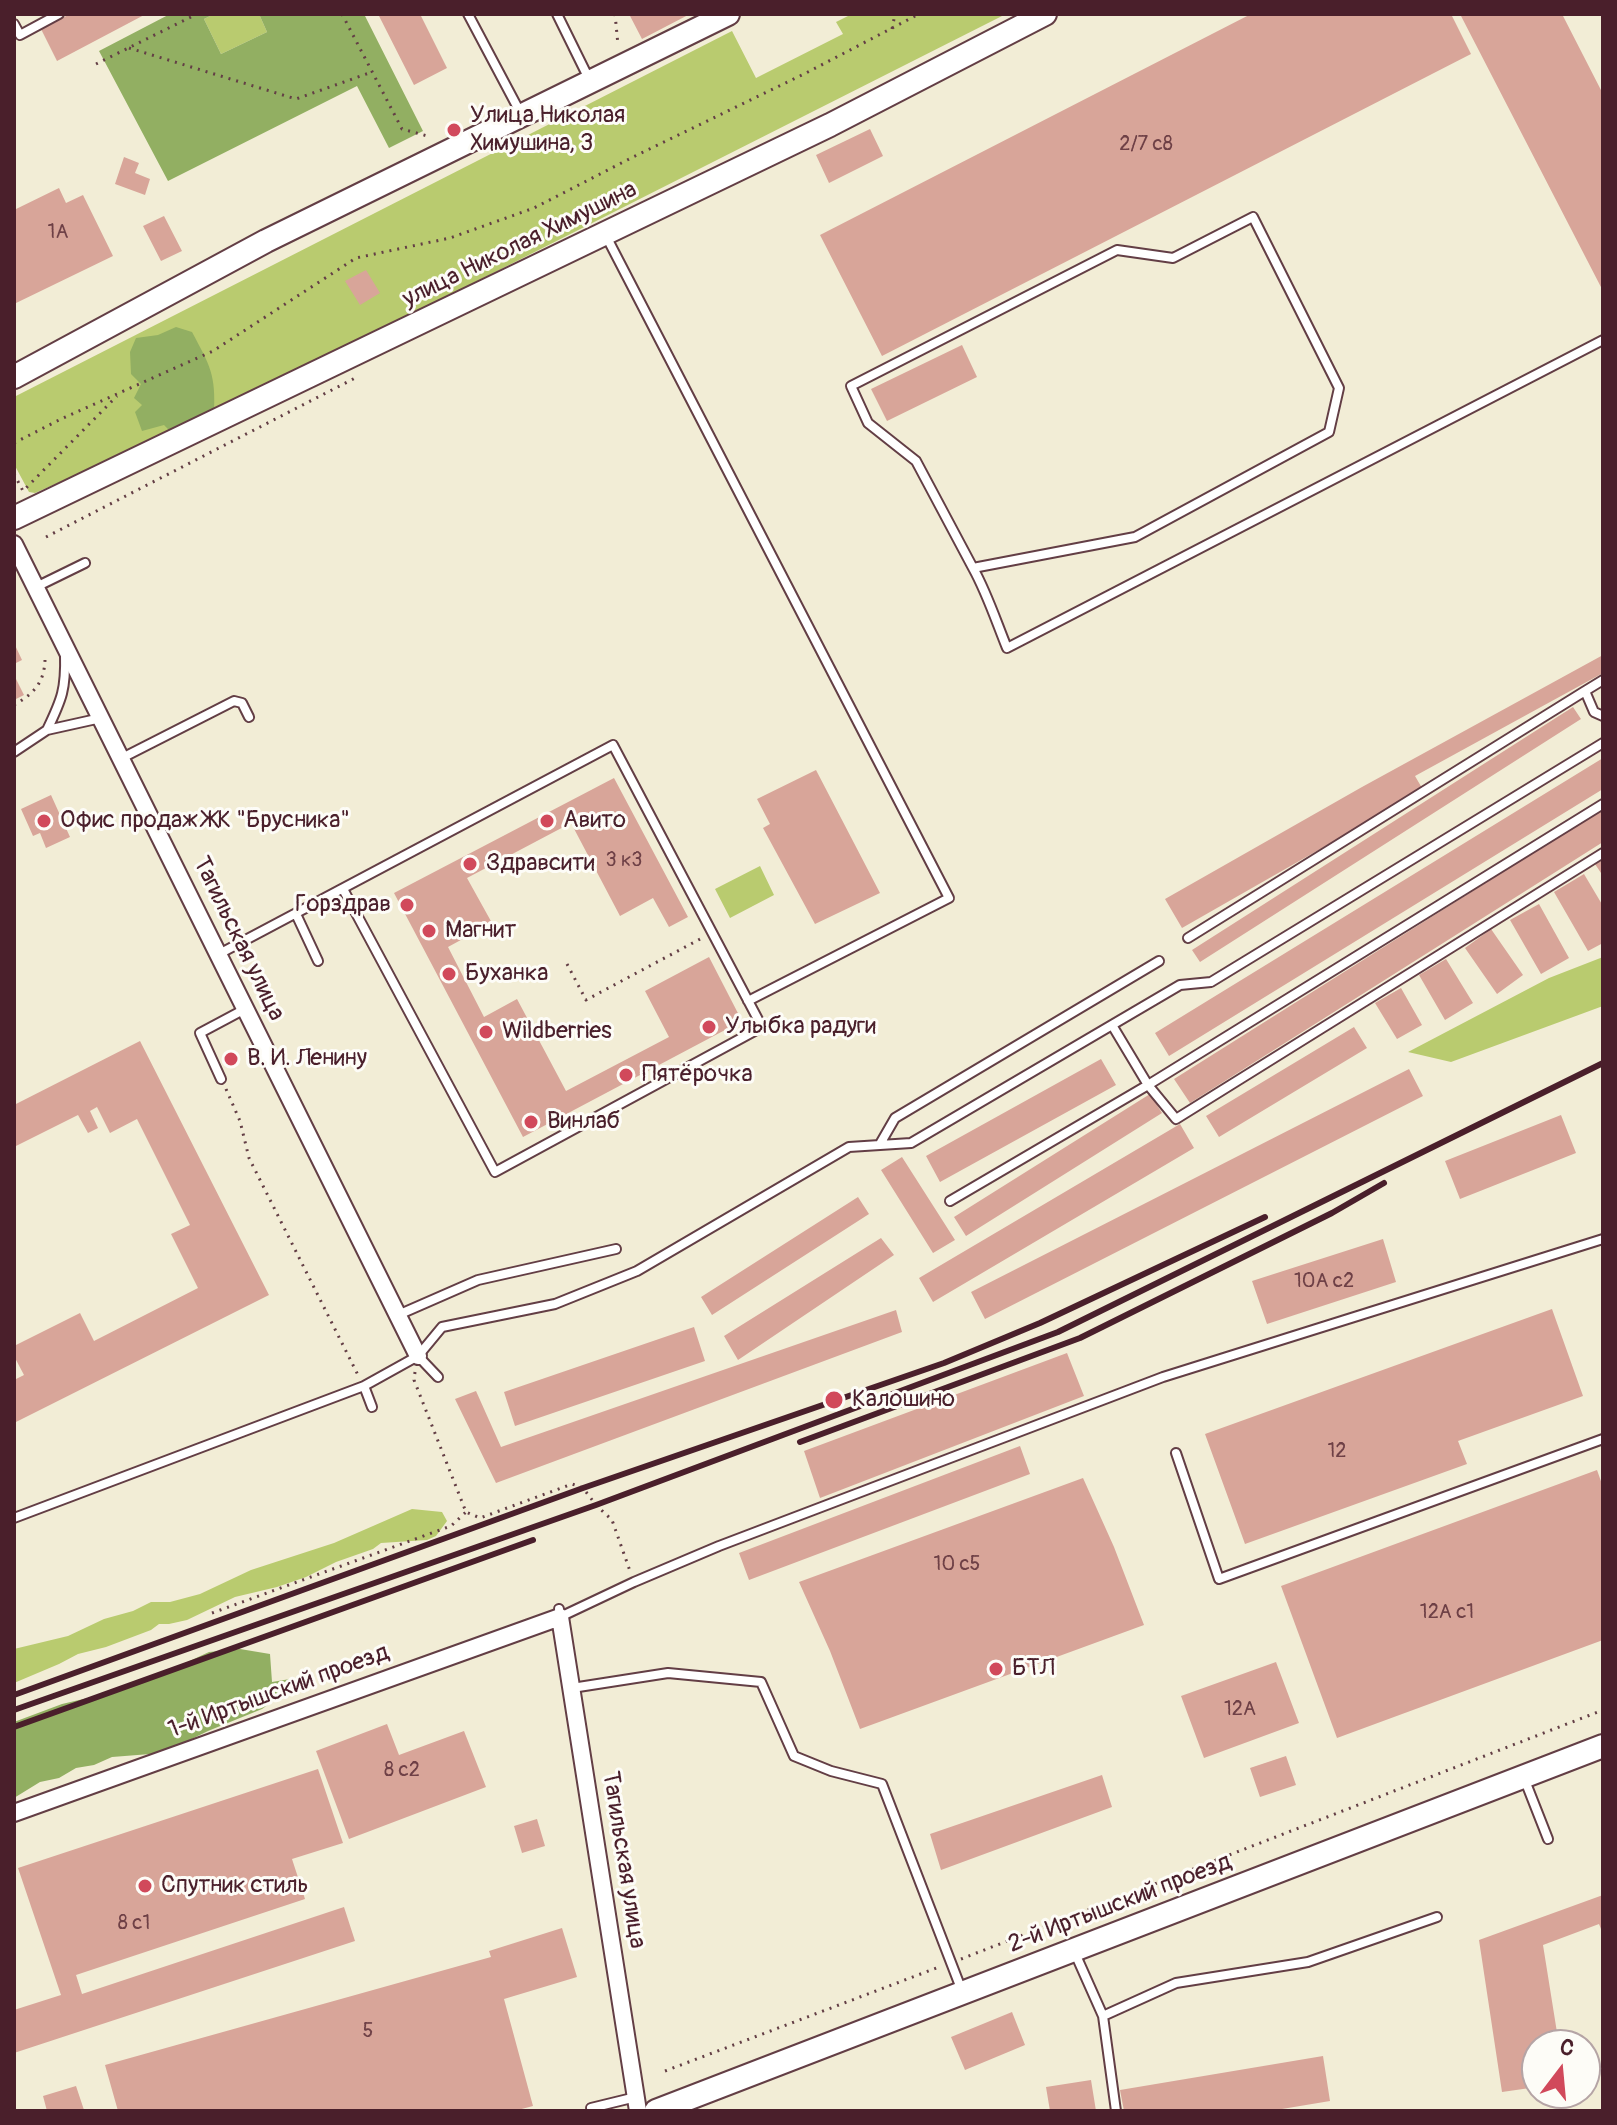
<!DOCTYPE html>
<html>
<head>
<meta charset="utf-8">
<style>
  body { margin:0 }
  #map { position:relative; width:1617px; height:2125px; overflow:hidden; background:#f2edd6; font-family:Pangolin,sans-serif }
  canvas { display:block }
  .frame { position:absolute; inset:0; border:16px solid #4a1f2b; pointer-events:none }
  .north { position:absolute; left:1521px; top:2029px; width:80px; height:80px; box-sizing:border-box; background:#fdfcf7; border:2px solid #b5a4a5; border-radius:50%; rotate:16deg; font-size:22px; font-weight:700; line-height:32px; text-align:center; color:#4a1f2b }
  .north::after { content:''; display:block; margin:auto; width:28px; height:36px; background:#d1495b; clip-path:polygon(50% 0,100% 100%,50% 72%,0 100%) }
</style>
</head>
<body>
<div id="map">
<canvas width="1617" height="2125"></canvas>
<div class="frame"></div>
<div class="north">С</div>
</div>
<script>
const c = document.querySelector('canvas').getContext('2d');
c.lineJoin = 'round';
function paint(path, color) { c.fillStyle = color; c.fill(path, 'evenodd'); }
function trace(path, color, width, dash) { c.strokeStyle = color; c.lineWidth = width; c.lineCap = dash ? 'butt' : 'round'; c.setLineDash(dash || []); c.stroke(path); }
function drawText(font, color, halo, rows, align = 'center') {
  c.font = font + ' Pangolin,sans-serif'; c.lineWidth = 6; c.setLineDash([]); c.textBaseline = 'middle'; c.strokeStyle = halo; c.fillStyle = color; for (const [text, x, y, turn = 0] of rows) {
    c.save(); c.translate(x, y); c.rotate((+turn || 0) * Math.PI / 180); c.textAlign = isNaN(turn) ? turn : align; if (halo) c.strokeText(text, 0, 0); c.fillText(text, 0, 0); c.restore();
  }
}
paint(new Path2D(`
  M214 14H259L267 32 221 54 204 19Z
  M852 14H1006L214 414 35 493 29 492 14 464V397L732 31 756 78 843 34 836 22Z
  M760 866 774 895 730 918 715 889Z
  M1603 957V1006L1451 1062 1408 1052 1549 978Z
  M412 1509 442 1512 447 1521 436 1536 427 1540 381 1543 373 1549 336 1562 306 1577 277 1587 235 1597 187 1620 169 1624H159L151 1630 106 1647 78 1654 59 1664 14 1683V1649L68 1636 104 1619 133 1611 151 1602H170L200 1594 251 1570 334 1543Z`), '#b9cb6f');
paint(new Path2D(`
  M170 14H214L204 19 221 54 267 32 259 14H364L423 131 389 148 357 86 168 181 99 51Z
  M176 327 192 332C210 366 216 374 214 414L171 432 164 425 142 431 135 412 142 405 134 398 141 384 131 374 130 352 136 338 158 335Z
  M240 1649 270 1654 272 1682 290 1679 299 1683 262 1709 208 1731 163 1753 112 1757 94 1765 76 1768 59 1778 40 1782 14 1798V1722L62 1704 92 1697 155 1677 209 1652Z`), '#92af62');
paint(new Path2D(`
  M70 14H146L57 61 41 29Z
  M378 14H420L447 68 414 85Z
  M629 14H690L642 39Z
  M1251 14H1451L1471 54 882 356 820 235Z
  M1460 14H1562L1603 94V291Z
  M870 129 883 156 829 183 816 155Z
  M124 157 139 163 135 173 150 179 145 195 115 184Z
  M59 188 66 203 83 195 113 256 14 304V210Z
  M164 216 182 251 161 261 143 226Z
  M366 270 380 293 360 305 345 281Z
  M962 345 977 377 887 421 871 389Z
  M14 643 22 660 14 664Z
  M1603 655V673L1415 776 1422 788 1378 816 1182 928 1165 899 1362 787Z
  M14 675 24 695 14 700Z
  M1573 707 1581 719 1200 962 1192 950Z
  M1603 758V789L1169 1056 1155 1033Z
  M816 770 880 893 815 924 763 828 770 824 757 799Z
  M614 778 688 917 669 927 653 898 620 916 571 823 467 878 492 923 448 947 484 1017 517 999 566 1091 669 1037 645 991 709 957 742 1021 523 1137 394 893Z
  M51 795 70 837 46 848 40 833 33 836 21 809Z
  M1603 809V842L1190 1103 1174 1079Z
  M1603 860V876L1595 864Z
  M1584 874 1603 906V943L1588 951 1554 892Z
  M1539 904 1569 958 1541 974 1510 920Z
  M1491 929 1523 975 1497 994 1465 948Z
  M1446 959 1473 1003 1445 1020 1419 975Z
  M1401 988 1422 1025 1397 1039 1375 1003Z
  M1354 1027 1367 1048 1219 1137 1206 1116Z
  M140 1041 269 1295 14 1423V1380L24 1375 14 1356V1346L80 1313 94 1341 198 1288 171 1234 190 1225 137 1119 110 1133 97 1107 90 1111 98 1128 88 1133 78 1115 14 1147V1105Z
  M1101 1059 1116 1085 940 1182 926 1156Z
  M1409 1069 1423 1096 985 1319 971 1292Z
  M1150 1094 1162 1113 966 1236 954 1217Z
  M1561 1115 1576 1153 1460 1199 1445 1161Z
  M1180 1124 1194 1148 933 1302 919 1278Z
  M902 1157 955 1240 933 1253 881 1170Z
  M858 1197 869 1214 712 1315 701 1297Z
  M881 1238 894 1255 738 1360 724 1336Z
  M1383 1239 1396 1282 1267 1324 1252 1281Z
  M1552 1309 1583 1396 1458 1441 1467 1464 1245 1544 1205 1434Z
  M896 1310 902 1332 496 1483 455 1399 476 1391 501 1447Z
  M694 1327 705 1361 515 1426 504 1392Z
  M1067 1353 1084 1396 820 1498 804 1451Z
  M1020 1446 1030 1474 749 1580 739 1553Z
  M1597 1470 1603 1487V1640L1337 1738 1281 1586Z
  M1083 1478 1114 1547 1144 1625 860 1729 830 1651 799 1582Z
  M1276 1662 1299 1723 1204 1758 1181 1696Z
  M387 1724 399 1755 464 1731 486 1787 349 1839 316 1751Z
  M1286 1756 1296 1785 1260 1797 1250 1768Z
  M318 1769 343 1843 292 1859 305 1899 76 1975 82 1994 344 1907 355 1941 14 2053V2010L61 1995 18 1868Z
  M1102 1775 1112 1807 941 1870 930 1834Z
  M537 1819 545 1846 522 1853 514 1826Z
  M1603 1895V1934L1599 1924 1543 1945 1559 2045H1537V2087L1502 2092 1479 1940Z
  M562 1928 577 1977 504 1999 533 2106 514 2111H118L105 2065 491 1957 489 1951Z
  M1012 2012 1025 2045 965 2070 951 2037Z
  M1323 2056 1330 2101 1270 2111H1124L1120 2090Z
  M1091 2080 1096 2111H1050L1046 2087Z
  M76 2086 84 2110 47 2111 43 2096Z`), '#d8a599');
const lane = new Path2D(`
  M468 14 520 112
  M557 14 590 81
  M14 24 20 35 59 14
  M606 236 949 898 748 1001
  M973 568 1135 537 1329 432 1339 388 1253 217 1173 258 1117 250 851 386 868 423 916 461 973 568C987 593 996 621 1007 648L1603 340
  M36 587 85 563
  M1585 691 1603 680
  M47 730C62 699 66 689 65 654
  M14 752 47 730 101 718
  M122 758 234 701 242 703 249 717
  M296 914 318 961
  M1188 938 1585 691 1594 712 1603 716
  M219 954 613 745 762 1027 495 1172 343 889
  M1112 1025 1148 1085 1176 1119 1603 853
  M221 1079 200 1033 245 1009
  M880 1144 895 1118 1159 961
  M950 1201 1148 1085 1603 804
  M398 1315 478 1280 616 1249
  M418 1356 438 1377
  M364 1386 372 1407
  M1176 1453 1219 1579 1603 1439
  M14 1518 364 1386 418 1356 442 1327 555 1304 637 1271 849 1147 911 1143 1180 985 1211 982 1603 743
  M559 1609 560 1617 634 1582 719 1546 1163 1377 1603 1239
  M572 1688 668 1673 761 1682 794 1756 831 1771 882 1784 962 1991
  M1524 1778 1548 1839
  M1074 1951 1103 2016
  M591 2108 636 2097
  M1116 2111 1103 2016 1176 1983 1308 1962 1437 1917`);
const street = new Path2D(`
  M14 544 418 1356
  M14 1813 560 1617 638 2111`);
const secondary = new Path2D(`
  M14 377 266 241 728 14
  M14 518 830 125 1045 14
  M656 2111 1603 1746`);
trace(lane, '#633e45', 12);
trace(street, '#633e45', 20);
trace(secondary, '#633e45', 26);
trace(new Path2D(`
  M342 14 402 129 431 137
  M615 14 618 45
  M892 29 895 14
  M129 48 296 99 372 72
  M96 64 197 14
  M14 443 61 419 213 351 356 258 450 238 534 208 633 157 806 73 919 14
  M14 474 23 491 117 396
  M46 537 359 376
  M14 705C33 694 44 684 45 660
  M567 964 586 1000 702 938
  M226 1089 240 1121 249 1158 358 1375
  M415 1372 414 1380 466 1512 480 1518 572 1484 583 1488 596 1505 612 1520 630 1571
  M212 1613 451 1526 466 1512
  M961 1959 1603 1710
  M665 2071 939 1967`), '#633e45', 3, [2, 6]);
trace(lane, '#fff', 8);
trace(street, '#fff', 16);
trace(secondary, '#fff', 22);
trace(new Path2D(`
  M800 1442 1080 1338 1332 1213 1384 1183
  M14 1695 583 1488 944 1363 1040 1323 1265 1217
  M14 1710 596 1505 1058 1332 1603 1063
  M14 1727 533 1540`), '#4a1f2b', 6);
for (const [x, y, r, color] of [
  [454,130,8,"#d1495b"],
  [44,821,8,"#d1495b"],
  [547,821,8,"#d1495b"],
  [470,864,8,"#d1495b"],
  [407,905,8,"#d1495b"],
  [429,931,8,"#d1495b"],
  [449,974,8,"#d1495b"],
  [709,1027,8,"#d1495b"],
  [486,1032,8,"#d1495b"],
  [231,1059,8,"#d1495b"],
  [626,1075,8,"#d1495b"],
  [531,1122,8,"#d1495b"],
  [834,1400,10,"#d1495b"],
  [996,1669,8,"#d1495b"],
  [145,1886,8,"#d1495b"]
]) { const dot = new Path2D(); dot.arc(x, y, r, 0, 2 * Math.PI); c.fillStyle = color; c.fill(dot); trace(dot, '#fdfcf7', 3); }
drawText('20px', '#6e4046', null, [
  ["2/7 с8",1146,145],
  ["1А",58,233],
  ["3 к3",624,861],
  ["10А с2",1324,1282],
  ["12",1337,1452],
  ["10 с5",957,1565],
  ["12А с1",1447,1613],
  ["12А",1240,1710],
  ["8 с2",402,1771],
  ["8 с1",134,1924],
  ["5",368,2032]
]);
drawText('24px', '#4a1f2b', '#fdfcf7', [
  ["Улица Николая",470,116],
  ["Химушина, 3",470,144],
  ["Офис продаж ЖК \"Брусника\"",60,821],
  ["Авито",563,821],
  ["Здравсити",486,864],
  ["Горздрав",391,905,"right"],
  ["Магнит",445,931],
  ["Буханка",465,974],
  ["Улыбка радуги",725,1027],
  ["Wildberries",502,1032],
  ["В. И. Ленину",247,1059],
  ["Пятёрочка",642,1075],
  ["Винлаб",547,1122],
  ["Калошино",852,1400],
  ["БТЛ",1012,1669],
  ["Спутник стиль",161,1886]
], 'left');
drawText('24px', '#4a1f2b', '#fdfcf7', [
  ["улица Николая Химушина",520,245,-26],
  ["Тагильская улица",238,939,64],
  ["1-й Иртышский проезд",279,1692,-20],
  ["Тагильская улица",623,1860,81],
  ["2-й Иртышский проезд",1120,1904,-21]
]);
</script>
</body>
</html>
